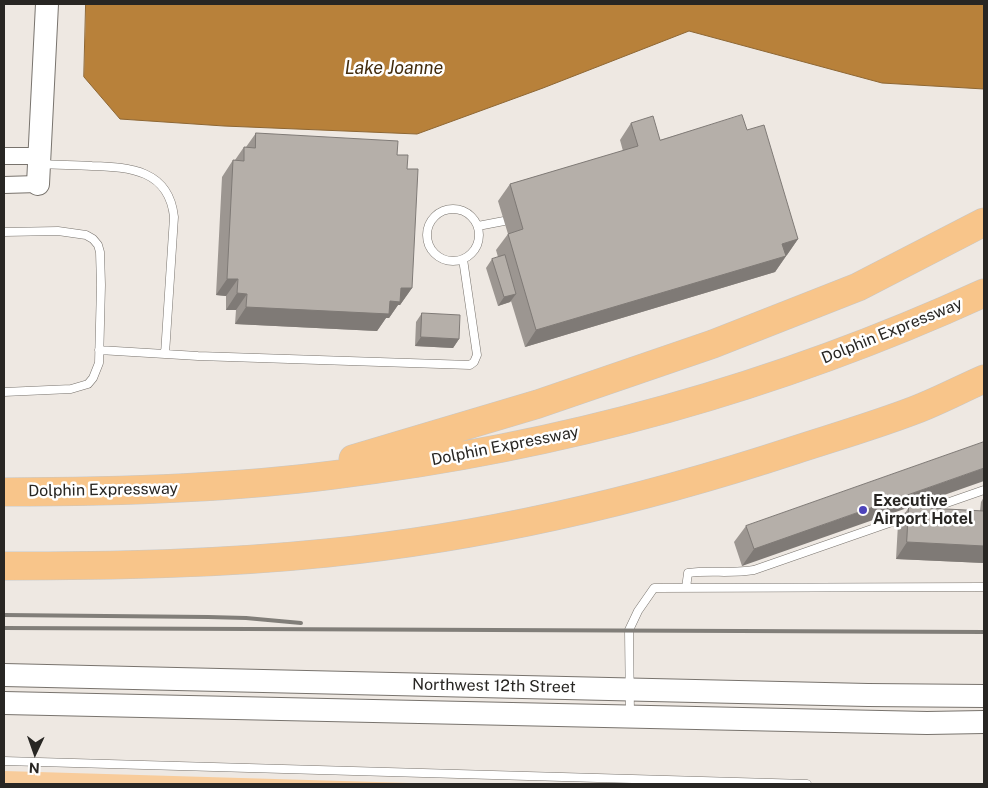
<!DOCTYPE html>
<html>
<head>
<meta charset="utf-8">
<style>
  body { margin:0 }
  #map { position:relative; width:988px; height:788px; overflow:hidden; background:#eee8e2; font-family:"Public Sans",sans-serif }
  canvas { display:block }
  .frame { position:absolute; inset:0; border:5px solid #282623; pointer-events:none }
  .north { position:absolute; left:10px; top:728px; width:50px; height:50px; -webkit-text-stroke:4px #fff; paint-order:stroke; rotate:183deg; font-size:14px; font-weight:700; line-height:20px; text-align:center; color:#282623 }
  .north::after { content:''; display:block; margin:auto; width:18px; height:22px; background:#282623; clip-path:polygon(50% 0,100% 100%,50% 72%,0 100%) }
</style>
</head>
<body>
<div id="map">
<canvas width="988" height="788"></canvas>
<div class="frame"></div>
<div class="north">N</div>
</div>
<script>
const c = document.querySelector('canvas').getContext('2d');
c.lineJoin = 'round';
function paint(path, color) { c.fillStyle = color; c.fill(path, 'evenodd'); }
function trace(path, color, width, dash) { c.strokeStyle = color; c.lineWidth = width; c.lineCap = dash ? 'butt' : 'round'; c.setLineDash(dash || []); c.stroke(path); }
function drawText(font, color, halo, rows, align = 'center') {
  c.font = font + ' "Public Sans",sans-serif'; c.lineWidth = 5; c.setLineDash([]); c.textBaseline = 'middle'; c.strokeStyle = halo; c.fillStyle = color; for (const [text, x, y, turn = 0] of rows) {
    c.save(); c.translate(x, y); c.rotate((+turn || 0) * Math.PI / 180); c.textAlign = isNaN(turn) ? turn : align; if (halo) c.strokeText(text, 0, 0); c.fillText(text, 0, 0); c.restore();
  }
}
paint(new Path2D(`
  M4 771 444 784H4Z`), '#f8cc9b');
const water = new Path2D(`
  M86 4H984V89L882 83 689 31 543 88 417 134 224 126 120 119 84 77Z`);
paint(water, '#b8813a');
trace(water, '#8d6633', 1);
const lane = new Path2D(`
  M41 164C58 165 75 165 92 166 130 167 169 170 174 217L165 354
  M427 235a26 26 0 1 1 52 0a26 26 0 1 1-52 0Z
  M478 226 504 221
  M4 232 58 231 86 235 93 239 98 245 100 252 101 285 99 363 93 378 88 384 71 389 4 392
  M99 350 198 356 470 365 474 362 477 355 463 259
  M686 588 688 573C710 570 732 574 754 570L984 490
  M630 715 629 630 638 611 654 588 984 587
  M4 761 807 784`);
const street = new Path2D(`
  M4 156H40
  M4 185 38 184`);
const secondary = new Path2D(`
  M38 184 47 4
  M4 675 868 695 984 696
  M4 703 927 723 984 722`);
const highway = new Path2D(`
  M353 459 538 404 713 344 858 287 984 222
  M4 492C113 492 224 489 333 475 557 448 778 387 984 293
  M4 566C112 566 219 564 327 553 486 537 643 500 795 450 835 437 876 425 915 410 939 401 961 389 984 379`);
trace(lane, '#78736d', 9);
trace(street, '#78736d', 18);
trace(secondary, '#78736d', 24);
trace(highway, '#c7c7c6', 29);
trace(lane, '#fff', 8);
trace(street, '#fff', 16);
trace(secondary, '#fff', 22);
trace(highway, '#f8c58a', 28);
trace(new Path2D(`
  M4 615 208 617 246 618 301 623
  M4 628 984 632`), '#817e79', 4);
paint(new Path2D(`
  M631 123 660 140 747 130 798 239 775 272 525 347 511 301 510 302 498 306 486 268 492 259 498 257 496 250 508 234 498 201 510 184 623 151 620 140Z
  M256 133 397 155 407 169 412 288 400 305H398L389 318H386L377 331 235 324 236 310H226V296L216 295 222 177 233 160H235L244 147H246Z
  M422 313 459 339 453 348 415 346 416 322Z
  M984 442 742 566 734 542 746 526Z
  M984 497V563L896 559 898 524 909 507 980 511 981 502Z`), '#9c9691');
paint(new Path2D(`
  M798 239 787 255 771 260 782 244Z
  M786 256 775 272 525 347 536 330Z
  M227 279H238L226 296 216 295Z
  M401 288H412L400 305H398L389 318H386L377 331 235 324 246 307 390 301Z
  M237 293 247 294 236 310H226Z
  M516 294 510 302 498 306 504 297Z
  M421 337 459 339 453 348 415 346Z
  M984 468V481L742 566 754 549Z
  M907 542 984 546V563L896 559Z`), '#7f7a76');
const building = new Path2D(`
  M742 115 747 130 764 125 798 239 782 244 786 256 536 330 508 234 523 229 510 184 638 146 631 123 653 116 660 140Z
  M256 133 398 141 397 155H408L407 169H418L412 288H401L400 302 390 301 389 314 246 307 247 294 237 293 238 279H227L233 160 244 161V147L255 148Z
  M505 255 516 294 504 297 492 259Z
  M422 313 460 315 459 339 421 337Z
  M984 442V468L754 549 746 526Z
  M909 507 984 511V546L907 542Z`);
paint(building, '#b5afa9');
trace(building, '#7f7a76', 1);
for (const [x, y, r, color] of [
  [863,510,5,"#4d44bb"]
]) { const dot = new Path2D(); dot.arc(x, y, r, 0, 2 * Math.PI); c.fillStyle = color; c.fill(dot); trace(dot, '#fff', 2); }
drawText('16px', '#282623', '#fff', [
  ["Dolphin Expressway",892,331,-22],
  ["Dolphin Expressway",505,446,-11],
  ["Dolphin Expressway",103,490,-1],
  ["Northwest 12th Street",494,686,1]
]);
drawText('bold 16px', '#282623', '#fff', [
  ["Executive",873,501],
  ["Airport Hotel",873,519]
], 'left');
drawText('italic 18px', '#442d0e', '#fff', [
  ["Lake Joanne",394,68]
]);
</script>
</body>
</html>
